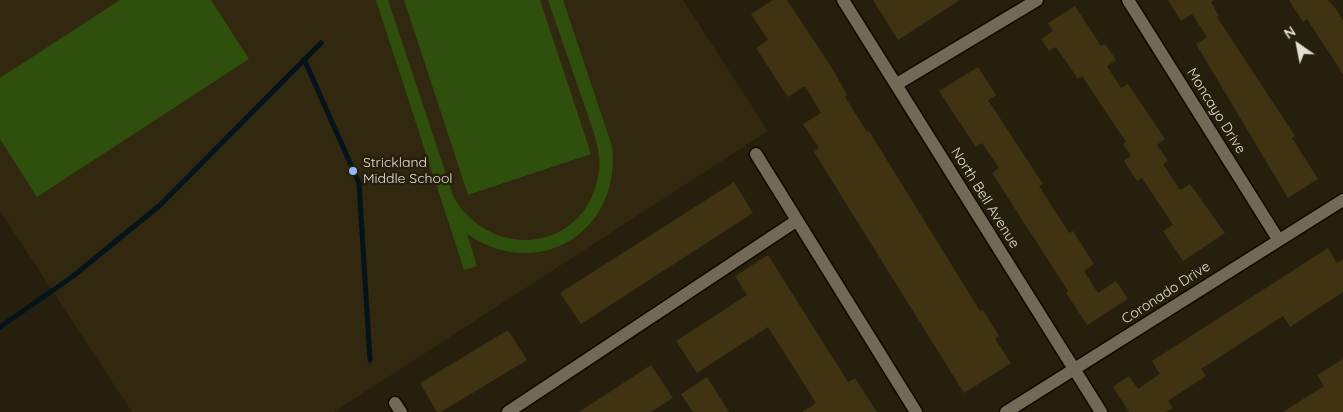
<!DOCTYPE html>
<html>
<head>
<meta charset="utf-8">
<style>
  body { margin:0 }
  #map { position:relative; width:1343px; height:412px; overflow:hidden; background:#261f0e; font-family:Quicksand,sans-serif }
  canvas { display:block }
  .north { position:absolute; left:1273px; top:20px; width:50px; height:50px; -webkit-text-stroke:4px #261f0e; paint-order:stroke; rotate:327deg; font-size:14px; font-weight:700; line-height:20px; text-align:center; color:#e4dfd4 }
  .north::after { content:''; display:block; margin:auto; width:18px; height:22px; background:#e4dfd4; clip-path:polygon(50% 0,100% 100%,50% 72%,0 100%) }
</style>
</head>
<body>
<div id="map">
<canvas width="1343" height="412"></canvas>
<div class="north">N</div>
</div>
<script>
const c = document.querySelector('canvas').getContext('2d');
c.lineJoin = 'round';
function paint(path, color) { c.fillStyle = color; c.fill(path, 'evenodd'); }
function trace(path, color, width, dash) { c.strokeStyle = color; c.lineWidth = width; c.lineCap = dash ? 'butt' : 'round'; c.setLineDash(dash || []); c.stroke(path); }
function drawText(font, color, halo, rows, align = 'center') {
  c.font = font + ' Quicksand,sans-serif'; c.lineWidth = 5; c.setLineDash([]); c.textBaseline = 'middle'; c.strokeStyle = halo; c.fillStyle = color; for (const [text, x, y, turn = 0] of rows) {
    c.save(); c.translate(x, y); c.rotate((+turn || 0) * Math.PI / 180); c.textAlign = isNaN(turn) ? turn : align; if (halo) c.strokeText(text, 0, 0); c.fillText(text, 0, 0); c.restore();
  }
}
paint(new Path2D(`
  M0 0H683L768 131 334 412H132L0 211Z`), '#31280f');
paint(new Path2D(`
  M120 0H211L249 59 37 197 0 139V78Z
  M376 0H388L454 198C494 264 589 250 599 171 601 158 597 145 594 133L548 0H563L612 146C622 232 538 283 467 234L477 266 464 270Z
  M404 0H540L591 154 468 195Z`), '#2f4f0d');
trace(new Path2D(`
  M304 59 359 183 370 360
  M0 327 72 277 159 206 321 43`), '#05131a', 5);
paint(new Path2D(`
  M773 0H787L832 68 847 95 845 97 867 132 869 131 980 311 983 310 999 336 995 339 1011 363 964 393 814 152 819 148 803 124 821 113 805 86 788 97 756 48 768 40 751 14Z
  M873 0H960L898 40Z
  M1168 0H1214L1211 2 1219 16 1217 17 1295 136 1292 138 1318 179 1288 198 1196 44 1207 37 1192 14 1181 21Z
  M1289 0H1328L1336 9 1343 21V74L1307 19 1303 22Z
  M1075 6 1101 46 1105 44 1116 60 1107 66 1121 88 1128 84 1165 139 1157 145 1168 161 1163 164 1180 190 1190 184 1225 233 1183 261 1163 231 1173 225 1142 178 1137 181 1124 161 1131 156 1123 144 1126 142 1082 76 1078 79 1056 47 1049 51 1041 39 1053 31 1048 23Z
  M978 67 996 95 988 100 1043 184 1039 186 1069 233 1073 231 1094 264 1084 271 1098 293 1116 281 1128 299 1087 325 1066 293 1068 291 992 173 999 168 982 143 976 147 939 91Z
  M734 182 753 213 581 324 560 293Z
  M1328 248 1337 263 1343 259V292L1290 327 1283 316 1201 369 1206 376 1168 401 1173 408 1166 412H1129L1113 387 1129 376 1138 389 1160 374 1152 361Z
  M768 255 848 382 855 378 877 412H802L816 403 768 327 697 373 676 341 747 295 735 276Z
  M508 330 527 360 441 412H437L420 383Z
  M1343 359V412H1283L1324 386 1317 375Z
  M651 365 673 398 651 412H579Z
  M707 377 729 412H693L681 394Z`), '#3f3312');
const minor = new Path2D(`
  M843 0 1101 412
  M1128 0 1278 239
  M897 84 1037 0
  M756 154 916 412
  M395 403 401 412
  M508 412 796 221
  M1006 412 1343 200`);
trace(minor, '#0f0900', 15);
trace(minor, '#726a56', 12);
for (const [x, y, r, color] of [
  [353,171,5,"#92b7fd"]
]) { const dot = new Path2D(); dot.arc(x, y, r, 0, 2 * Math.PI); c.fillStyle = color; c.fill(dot); trace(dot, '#261f0e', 2); }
drawText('14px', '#e4dfd4', '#261f0e', [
  ["Moncayo Drive",1216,111,58],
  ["North Bell Avenue",985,198,58],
  ["Coronado Drive",1166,293,-33]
]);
drawText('14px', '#e4dfd4', '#261f0e', [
  ["Strickland",363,163],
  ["Middle School",363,179]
], 'left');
</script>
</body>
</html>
